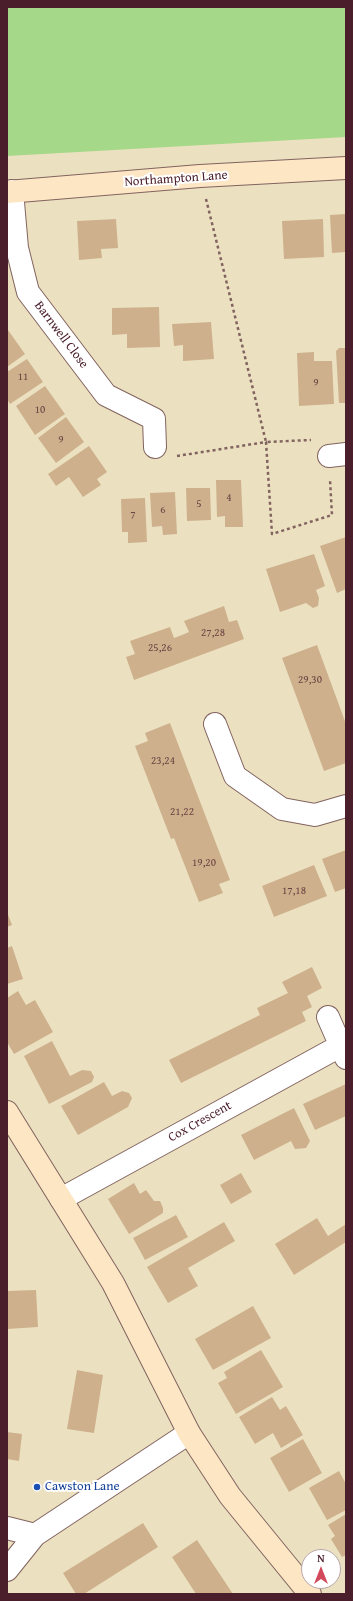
<!DOCTYPE html>
<html>
<head>
<meta charset="utf-8">
<style>
  body { margin:0 }
  #map { position:relative; width:353px; height:1601px; overflow:hidden; background:#ebe1c0; font-family:"Gentium Book Plus",serif }
  canvas { display:block }
  .frame { position:absolute; inset:0; border:8px solid #4a1f2b; pointer-events:none }
  .north { position:absolute; left:301px; top:1549px; width:40px; height:40px; box-sizing:border-box; background:#fff; border:1px solid #b7a5aa; border-radius:50%; rotate:0deg; font-size:11px; font-weight:700; line-height:16px; text-align:center; color:#4a1f2b }
  .north::after { content:''; display:block; margin:auto; width:14px; height:18px; background:#d1495b; clip-path:polygon(50% 0,100% 100%,50% 72%,0 100%) }
</style>
</head>
<body>
<div id="map">
<canvas width="353" height="1601"></canvas>
<div class="frame"></div>
<div class="north">N</div>
</div>
<script>
const c = document.querySelector('canvas').getContext('2d');
c.lineJoin = 'round';
function paint(path, color) { c.fillStyle = color; c.fill(path, 'evenodd'); }
function trace(path, color, width, dash) { c.strokeStyle = color; c.lineWidth = width; c.lineCap = dash ? 'butt' : 'round'; c.setLineDash(dash || []); c.stroke(path); }
function drawText(font, color, halo, rows, align = 'center') {
  c.font = font + ' "Gentium Book Plus",serif'; c.lineWidth = 4; c.setLineDash([]); c.textBaseline = 'middle'; c.strokeStyle = halo; c.fillStyle = color; for (const [text, x, y, turn = 0] of rows) {
    c.save(); c.translate(x, y); c.rotate((+turn || 0) * Math.PI / 180); c.textAlign = isNaN(turn) ? turn : align; if (halo) c.strokeText(text, 0, 0); c.fillText(text, 0, 0); c.restore();
  }
}
paint(new Path2D(`
  M7 7H346V137L7 156Z`), '#a5d888');
paint(new Path2D(`
  M346 214V252L332 253 330 215Z
  M116 219 118 248 101 249 102 258 79 260 77 221Z
  M323 219 324 257 284 259 282 221Z
  M159 307 160 347 127 348V334L112 335V308Z
  M211 322 214 359 183 361V345L174 346 172 324Z
  M8 330 25 354 7 367V331Z
  M339 348H346V403H339L336 351Z
  M314 352V361H332L334 404 299 406 297 353Z
  M27 359 43 382 10 404 7 399V372Z
  M45 386 65 414 35 435 16 406Z
  M66 417 84 442 56 463 38 438Z
  M89 446 107 472 97 479 101 485 83 497 69 477 56 486 48 474Z
  M216 480H241L243 527H225V516L217 517Z
  M186 488H210L211 520 187 521Z
  M175 492 177 534 163 535 162 526 152 527 150 493Z
  M145 498 147 542 128 543V532H122L121 499Z
  M346 537V589L337 593 320 546Z
  M314 554 325 586 316 590 319 598 318 606 313 608 306 603 280 612 266 569Z
  M224 606 229 622 237 620 244 639 134 680 126 657 135 654 130 641 170 627 174 638 182 635 189 632 184 621Z
  M317 645 346 724V763L324 771 282 658Z
  M170 723 230 880 219 884 223 893 199 902 174 838 171 839 135 746 148 741 145 733Z
  M346 850V888L335 892 322 859Z
  M314 865 327 896 274 917 262 886Z
  M7 912 12 925 7 927Z
  M12 946 23 979 7 984V948Z
  M312 967 322 988 307 996 312 1007 302 1012 306 1021 181 1083 169 1060 260 1015 257 1008 288 993 282 982Z
  M18 991 26 1005 35 1000 53 1032 14 1054 7 1042V998Z
  M52 1041 70 1076 82 1070 91 1071 94 1077 92 1082 49 1104 24 1056Z
  M104 1082 112 1096 122 1091 129 1093 132 1098 128 1107 78 1135 61 1106Z
  M346 1084V1116L315 1130 303 1104Z
  M294 1108 310 1141 306 1148 295 1149 291 1141 254 1160 241 1135Z
  M241 1173 252 1192 231 1204 220 1185Z
  M134 1183 140 1194 146 1190 154 1201H160L163 1208V1213L129 1234 108 1199Z
  M176 1215 188 1237 145 1260 133 1238Z
  M317 1218 328 1236 346 1224V1242L294 1275 275 1244Z
  M224 1222 235 1241 188 1268 198 1286 168 1303 147 1267Z
  M36 1290 38 1327 7 1329V1291Z
  M253 1306 271 1338 213 1370 195 1339Z
  M261 1350 283 1387 236 1414 218 1383 227 1378 224 1372Z
  M77 1370 103 1375 94 1433 67 1429Z
  M272 1397 280 1410 286 1406 303 1435 281 1448 273 1433 255 1444 239 1417Z
  M7 1432 22 1434 19 1461 7 1459Z
  M303 1439 322 1473 289 1492 270 1458Z
  M339 1471 346 1484V1510L327 1520 309 1488Z
  M346 1514V1555L342 1557 331 1539 335 1536 328 1525Z
  M143 1523 158 1547 84 1594H76L63 1573Z
  M197 1540 233 1594H196L172 1557Z`), '#ceb08c');
const street = new Path2D(`
  M12 191 17 248 28 292 106 395 154 419 155 447
  M329 456 346 454
  M215 724 235 776 282 809 315 815 346 806
  M328 1017 346 1058
  M61 1199 340 1046
  M7 1528 35 1535
  M7 1570 35 1535 189 1433`);
const secondary = new Path2D(`
  M7 192 200 176 346 168
  M7 1112 113 1283 189 1433 230 1496 310 1594`);
trace(street, '#82635f', 24);
trace(secondary, '#82635f', 24);
trace(new Path2D(`
  M206 199 266 442 311 440
  M177 456 266 442 272 534 332 515 330 480`), '#82635f', 2.5, [3, 3]);
trace(street, '#fff', 22);
trace(secondary, '#fce6c4', 22);
for (const [x, y, r, color] of [
  [37,1487,4,"#1a4fb4"]
]) { const dot = new Path2D(); dot.arc(x, y, r, 0, 2 * Math.PI); c.fillStyle = color; c.fill(dot); trace(dot, '#fff', 1.5); }
drawText('11px', '#6b4343', null, [
  ["11",23,377],
  ["9",316,383],
  ["10",40,410],
  ["9",61,440],
  ["4",229,498],
  ["5",199,504],
  ["6",163,510],
  ["7",133,515],
  ["27,28",213,633],
  ["25,26",160,648],
  ["29,30",310,680],
  ["23,24",163,761],
  ["21,22",182,812],
  ["19,20",204,863],
  ["17,18",294,891]
]);
drawText('13px', '#4a1f2b', '#fff', [
  ["Northampton Lane",176,179,-4],
  ["Barnwell Close",61,335,53],
  ["Cox Crescent",200,1122,-29]
]);
drawText('13px', '#164399', '#fff', [
  ["Cawston Lane",45,1487]
], 'left');
</script>
</body>
</html>
